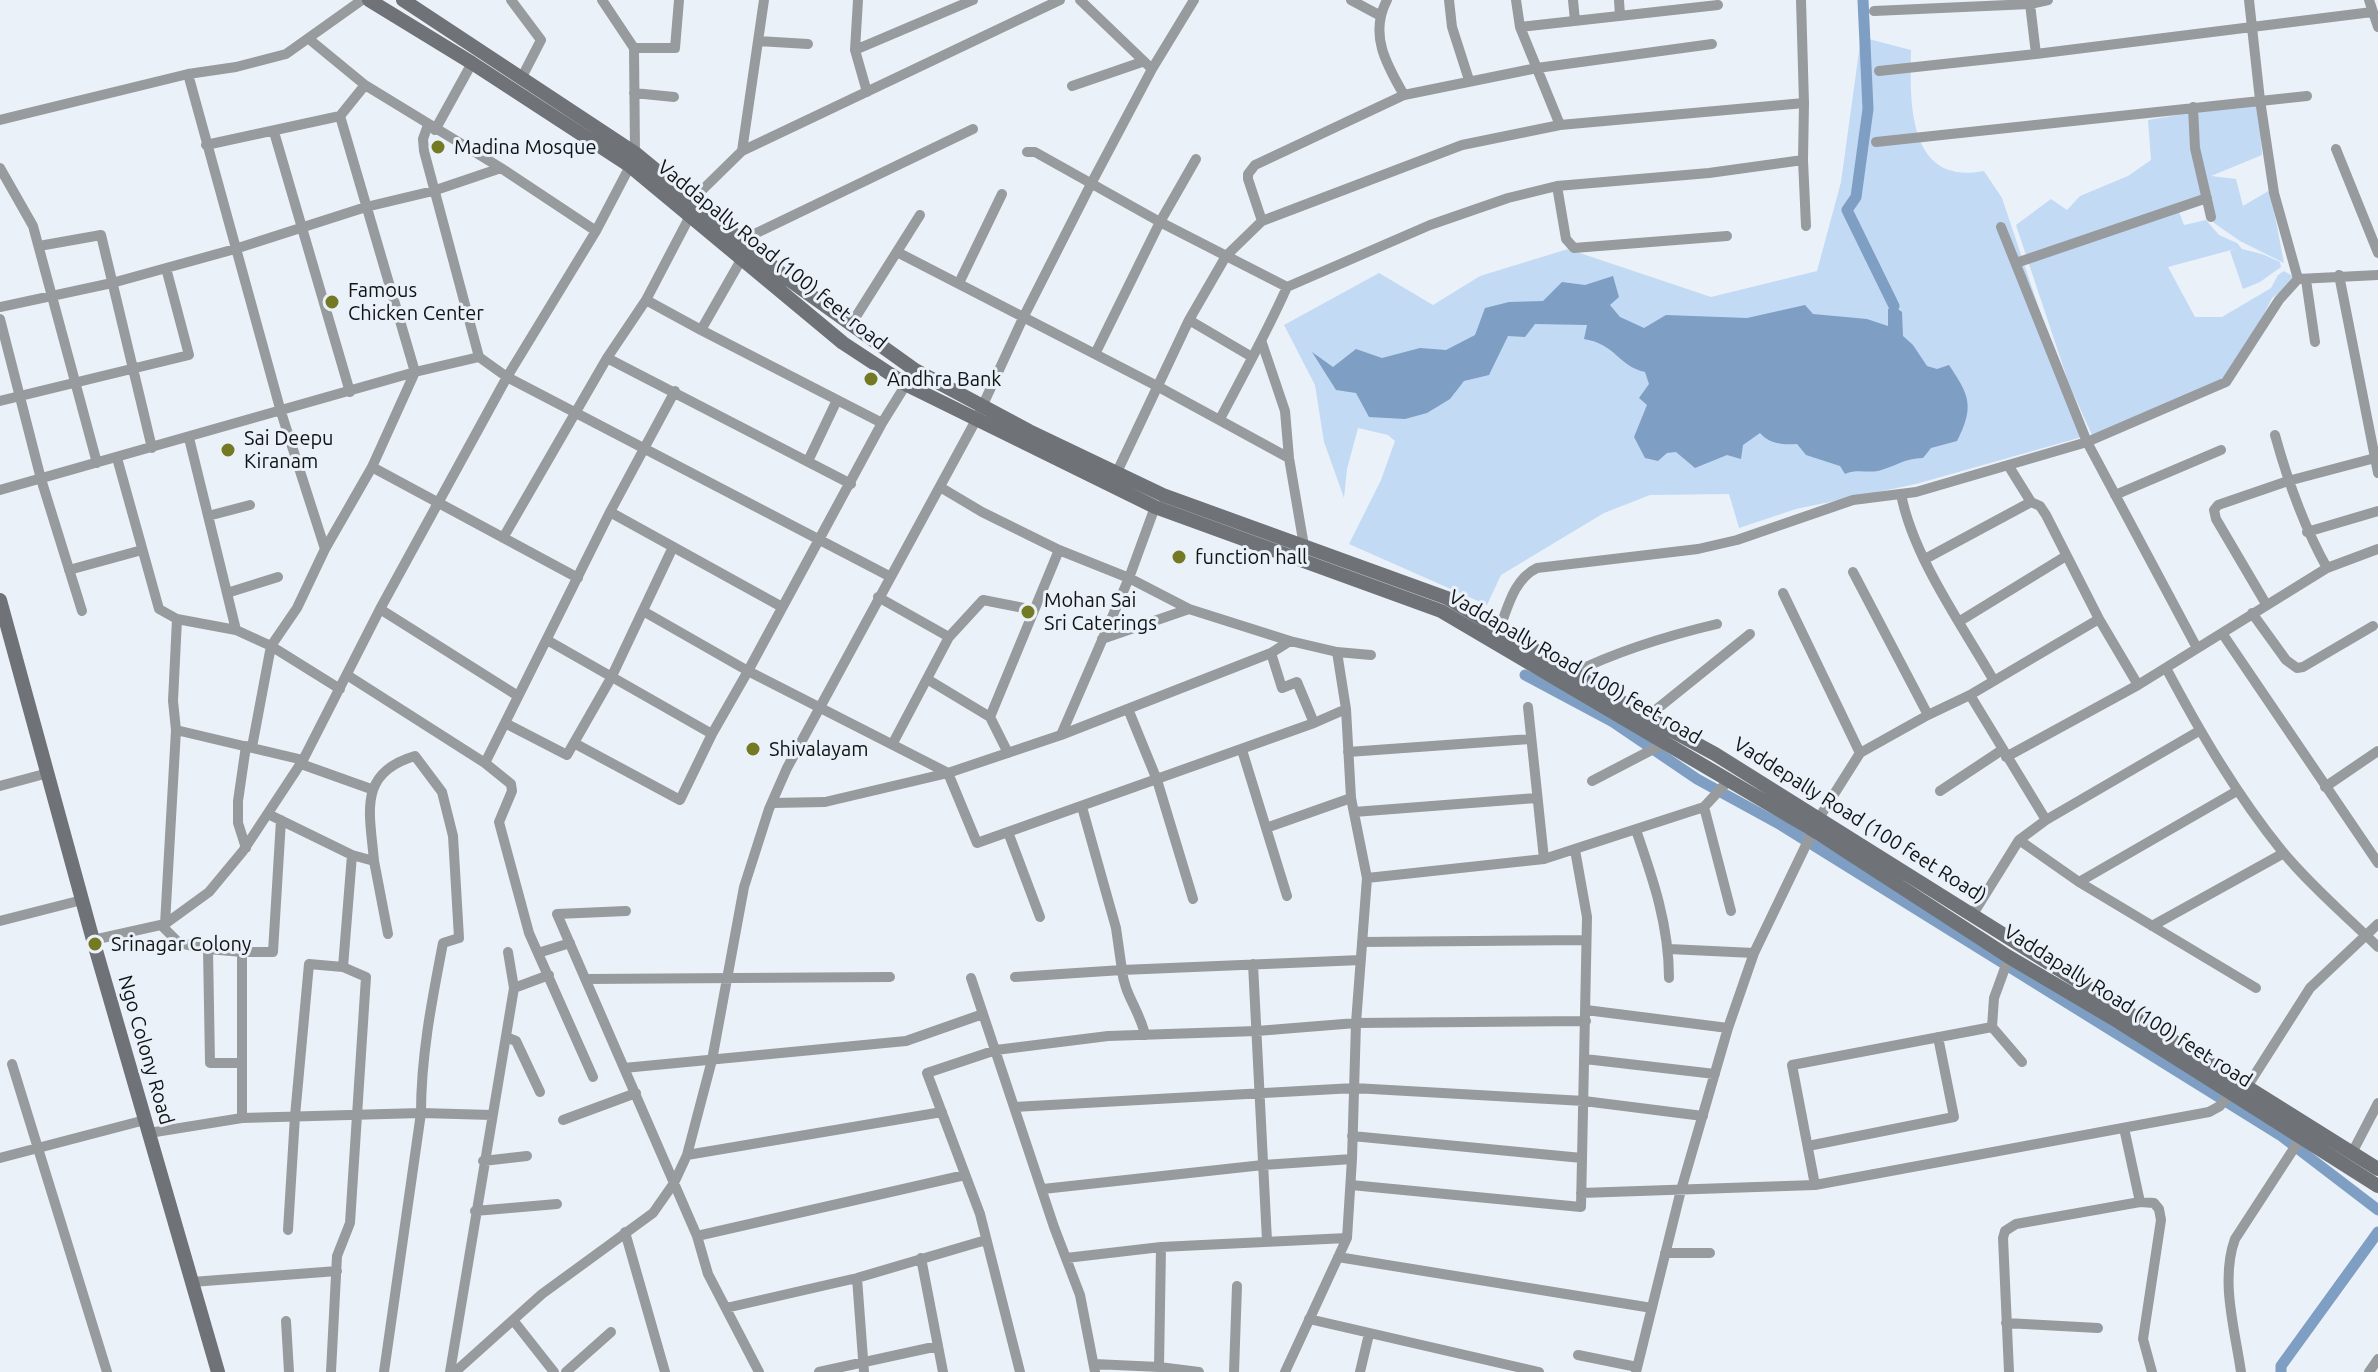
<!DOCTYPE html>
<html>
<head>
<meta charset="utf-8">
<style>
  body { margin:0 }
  canvas { display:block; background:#eaf1f8 }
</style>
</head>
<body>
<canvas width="2378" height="1372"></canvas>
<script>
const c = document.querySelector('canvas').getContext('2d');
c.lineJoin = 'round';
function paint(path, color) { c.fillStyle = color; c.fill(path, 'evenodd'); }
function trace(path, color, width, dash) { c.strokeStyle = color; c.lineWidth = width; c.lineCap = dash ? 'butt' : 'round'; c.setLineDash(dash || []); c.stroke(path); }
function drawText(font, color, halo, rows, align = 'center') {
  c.font = font + ' Ubuntu,sans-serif'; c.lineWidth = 6; c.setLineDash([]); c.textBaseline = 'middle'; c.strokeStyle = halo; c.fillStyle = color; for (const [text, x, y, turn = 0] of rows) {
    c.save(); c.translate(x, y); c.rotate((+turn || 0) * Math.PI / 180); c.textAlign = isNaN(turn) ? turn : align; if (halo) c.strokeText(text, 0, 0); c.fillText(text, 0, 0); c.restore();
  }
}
paint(new Path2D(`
  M1861 37 1911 50C1910 102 1907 186 1984 171L2002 198 2082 437 1916 484 1796 509 1739 528 1729 494 1650 495 1604 513 1501 575 1487 605 1349 544 1381 480 1395 441 1388 435 1358 428 1347 469 1344 498 1324 442 1315 385 1284 325 1379 273 1433 305 1480 276 1568 249 1711 297 1817 271 1841 182Z
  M2259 104 2262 155 2211 176 2236 179 2243 206 2270 190 2284 263 2240 241 2214 223C2209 199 2186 128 2201 109Z
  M2189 113 2204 199 2178 209 2184 225 2206 220 2219 235 2237 243 2242 249 2262 254 2280 262 2281 267 2260 282 2243 289 2230 251 2235 249 2168 267 2195 317H2222L2271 288 2278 275 2284 271 2294 277 2288 286 2272 298 2251 340 2226 377 2092 435 2069 384 2016 225 2051 199 2067 210 2080 196 2128 176 2151 160 2148 120Z`), '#c3daf5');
paint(new Path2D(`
  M1613 276 1619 297 1610 305 1620 317 1644 328 1666 315 1747 318 1805 305 1813 314 1867 319 1888 326V309L1894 306 1902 312 1903 336 1913 345 1927 366 1937 369 1949 365C1969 395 1975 406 1957 441L1931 448 1923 458C1905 458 1894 467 1878 471 1866 473 1857 469 1845 474L1840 466 1806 455 1797 444C1783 445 1769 444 1760 433L1743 445 1741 459 1727 455 1695 468 1676 452 1667 453 1658 461 1645 458 1634 437 1647 405 1639 398 1649 384 1645 372C1618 366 1616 344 1584 339L1587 325 1535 324 1525 337 1508 336 1489 375 1464 381 1450 399 1427 413 1405 419 1369 417 1356 393 1336 390 1312 352 1333 367 1356 349 1382 358 1420 348 1446 350 1475 335 1485 308 1509 302 1543 301 1562 282 1585 285Z`), '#7e9ec3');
trace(new Path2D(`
  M1863 0 1868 109 1856 197 1847 210 1894 306
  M1525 675 1613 722 1697 779 1781 825 2280 1135 2378 1210
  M2281 1372V1366L2378 1232`), '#7e9ec3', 11);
trace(new Path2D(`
  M511 0 541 40 522 77
  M602 0 634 48
  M858 0 855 50 867 92
  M1080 0 1152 69
  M1351 0 1379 15
  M1387 0C1369 34 1386 64 1404 95
  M1449 0 1452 27 1469 80
  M1516 0 1520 27
  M1573 0 1575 21
  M1619 0 1620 16
  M2030 0V4L2048 0
  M2249 0 2260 100 2274 193 2298 279 2378 275
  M2369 0 2378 27
  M1874 11 2030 4 2036 54 2372 12
  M309 39 365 85 501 168 596 231
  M758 41 808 44
  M855 50 973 0
  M1879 71 2036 54
  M188 74 281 412 325 549
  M1072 86 1142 62
  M634 93 674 97
  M2193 107 2195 148 2211 217
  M0 120 188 74 236 67 286 54 362 0
  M428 125 423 139 424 151 479 357
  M1560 125 1520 27 1718 5
  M435 130 472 63
  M274 132 350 392
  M1876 142 2307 96
  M206 145 340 116
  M2336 149 2378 253
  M742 151 764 0
  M1027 152H1035L1160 222 1287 287 1430 225 1508 198 1557 186 1709 173 1803 160 1806 226
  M1803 160 1804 103
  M0 168 33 226 97 463
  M1557 186 1566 239 1574 248 1727 236
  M692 200 742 151 1060 0
  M1262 221 1248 179V174L1255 165 1404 95 1537 68 1712 44
  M2001 227 2087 442 2197 648
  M742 240 973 129
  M39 246 101 235 152 448
  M897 252 1157 386 1289 458
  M741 260 701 330 882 423
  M2016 263 2207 198
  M2339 275 2378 473
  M2306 280 2315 342
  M959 283 1002 194
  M646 300 701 330
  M0 307 112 283 235 249 366 207 433 191 501 168
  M0 319 41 479 82 611
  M1189 320 1252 357
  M850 326 920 215
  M1262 343 1285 411 1289 458 1304 546
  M1095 354 1160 222 1196 159
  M607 358 851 484
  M0 401 189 355 166 268
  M1220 419C1243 375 1267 332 1287 287
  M2275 435C2288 482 2303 525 2327 568
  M189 438 236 630 271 646 340 689
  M117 458 159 609 177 619 236 630
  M808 461 837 400
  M2008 465 2031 502 2040 506 2046 515 2099 619 2138 685
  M372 467 578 578
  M1117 472 1189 320 1226 256 1262 221 1462 145 1560 125 1804 103 1801 0
  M940 487 982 512 1059 550 1129 578 1189 609 1290 641 1337 652 1371 655
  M0 490 415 372 479 357 507 377 889 576
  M1901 494C1913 557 1962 625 1994 681
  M2115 495 2221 450
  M610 512 782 607
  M208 516 250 505
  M2307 532 2378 511
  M503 538 607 358 646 300 690 216
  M1925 559 2031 502
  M69 570 142 550
  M1853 572 1928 715
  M227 593 278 577
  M878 597 949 637 893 743
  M2266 604 2216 519 2214 510 2218 505 2288 481 2375 458
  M380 609 518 696
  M643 611 748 671 948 773
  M2252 613 2286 660 2297 668 2303 667 2373 626
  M1960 621 2066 556
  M1499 630C1508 607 1514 579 1537 568L1698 549 1737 540 1853 500 1916 492 2087 442 2226 382 2279 300 2298 279
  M2222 633 2378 863
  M949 637 983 600 1034 610
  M1102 639 1189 609
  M547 640 712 734
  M1290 641 1271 653 1061 735 948 773 977 843 1314 723
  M1271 653 1282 688 1297 682 1314 723 1346 709
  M2166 668C2200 732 2236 794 2282 851 2310 885 2346 916 2378 947
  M1573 673C1620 650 1666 636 1717 624
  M347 675 485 763 511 784 512 791 499 822 529 933 593 1077
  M927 679 990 717 1008 753
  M1970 695 2046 820
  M1528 707 1544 859
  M1128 709 1157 780 1193 899
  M990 717 1059 550
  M1647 717 1750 634
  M505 723 567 755 611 678 673 547
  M176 730 303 760
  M1061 735 1129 578 1155 507
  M574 743 680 800 712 734 748 671 882 423 915 370
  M252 747 271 646 297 608 325 549 372 467 415 372 340 116 365 85
  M1242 750 1287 896
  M1348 752 1530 739
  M1860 753 1928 715 1970 695 2099 619
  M2006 757 2138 685 2327 568 2378 549
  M485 763 610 512 675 391
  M301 764 371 789
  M1592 781 1665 743
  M0 786 48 773
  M2325 787 2378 751
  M1940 791 2002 750
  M772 803 825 802 948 773
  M1082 807 1116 928 1122 970 1361 960
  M1704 807 1731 911
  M1354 812 1536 798
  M268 814 352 855 343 967 309 964 295 1116 288 1230
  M1266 828 1351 798
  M1636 830C1653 879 1669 925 1669 978
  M1008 832 1040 917
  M2019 840 2079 882 2256 988
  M246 848 238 823V801L246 746
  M352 855 374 861 388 934
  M374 861C370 813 357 773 415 756L442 792 453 836 459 938 443 943C432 1000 421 1055 421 1113L384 1372
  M1367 878 1544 859 1704 807 1729 780
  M2079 882 2237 791
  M626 911 557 914 697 1236 708 1274 759 1372
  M1973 914 2019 840 2046 820 2199 731
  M0 921 82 900
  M165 924 176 730 173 701 177 619
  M161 925 179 943 208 949 210 1063H242
  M2152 926 2284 853
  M93 940 165 924 209 892 243 851 303 760 380 609 507 377 596 231 630 166 635 153 634 48H675L679 0
  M1362 942 1586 940
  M208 949 242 952
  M1669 949 1754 953
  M508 952 514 988
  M538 953 570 943
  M2009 957 1994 998 1992 1027 2022 1062
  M1253 964 1267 1241
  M1015 977 1122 970C1124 994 1140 1011 1145 1035
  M971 978 1054 1227 1080 1295 1095 1372
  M586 979 890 977
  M1586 1010 1728 1028
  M506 1037 516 1041 540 1092
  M1585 1059 1715 1074
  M12 1064 107 1372
  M624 1068 906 1041 983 1014
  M2245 1090 2310 988 2378 924
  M1014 1107 1354 1088 1584 1101 1703 1116
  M242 1118V952H273L281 820
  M563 1120 636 1093
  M2124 1128 2140 1202
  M149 1133 242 1118 421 1113 492 1115
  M1352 1136 1582 1158
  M1808 1146 1954 1117 1938 1037
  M2352 1153 2378 1103
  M687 1155 942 1112
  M0 1158 145 1120
  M483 1161 527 1156
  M1351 1185 1581 1207 1587 917 1575 850
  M1815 1185 1792 1065 1992 1027
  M1043 1189 1263 1165 1352 1159
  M1581 1193 1815 1185 2209 1112 2220 1106 2230 1093
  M475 1211 557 1204
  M625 1232 665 1372
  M697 1236 965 1175
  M1665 1253H1710
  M1338 1257 1652 1308
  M921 1258 943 1372
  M1066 1258 1161 1247
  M857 1278 864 1372
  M192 1282 337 1271
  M726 1308 857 1278 986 1240
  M1309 1319 1539 1372
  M513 1320 554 1372
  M286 1321 289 1372
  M2006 1323 2098 1328
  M1578 1355 1637 1367
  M1094 1364 1159 1367 1161 1247 1347 1238
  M1159 1367 1199 1372
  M331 1372 337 1256 350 1223 366 977 343 967
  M450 1372 514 988 549 975
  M455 1372 542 1294 653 1213 674 1183 687 1155 712 1060 744 887 769 809 787 768 976 420 1023 318 1091 184 1152 69 1194 0
  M566 1372 611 1332
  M819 1372 938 1346
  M1020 1372 980 1214 927 1073 996 1050 1108 1036 1257 1031 1356 1023 1586 1021
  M1234 1372 1237 1286
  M1285 1372 1347 1238 1352 1159 1356 1023 1367 878 1351 798 1346 709 1337 652
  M1360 1372 1369 1334
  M1636 1372 1681 1190 1728 1028 1754 953 1819 818 1860 753 1783 593
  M2009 1372 2003 1238 2005 1231 2016 1224 2140 1202 2154 1203 2159 1209 2161 1220 2143 1339 2152 1372
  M2241 1372C2235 1330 2220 1280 2235 1239L2302 1136
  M2369 1372 2378 1359`), '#989b9e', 10);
trace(new Path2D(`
  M369 0 472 63 630 166 843 343 907 385 1155 507 1441 611 1813 830 2009 957 2119 1022 2378 1186
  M403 0 635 153 788 279 915 370 1029 431 1163 495 1447 598 1647 717 1715 754 2378 1169
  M0 600 93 940 218 1372`), '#6f7277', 14);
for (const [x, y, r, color] of [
  [438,147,8,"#747a23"],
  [332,302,8,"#747a23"],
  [871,379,8,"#747a23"],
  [228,450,8,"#747a23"],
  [1179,557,8,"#747a23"],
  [1028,612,8,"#747a23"],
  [753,749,8,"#747a23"],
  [95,944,8,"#747a23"]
]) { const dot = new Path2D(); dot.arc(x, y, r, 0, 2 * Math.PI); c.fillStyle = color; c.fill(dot); trace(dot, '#eaf1f8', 3); }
drawText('20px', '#111315', '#eaf1f8', [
  ["Madina Mosque",454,147],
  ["Famous",348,290],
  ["Chicken Center",348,313],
  ["Andhra Bank",887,379],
  ["Sai Deepu",244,438],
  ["Kiranam",244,461],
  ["function hall",1195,557],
  ["Mohan Sai",1044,600],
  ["Sri Caterings",1044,623],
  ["Shivalayam",769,749],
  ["Srinagar Colony",111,944]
], 'left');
drawText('20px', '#111315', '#eaf1f8', [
  ["Vaddapally Road (100) feet road",772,255,39],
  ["Vaddapally Road (100) feet road",1575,667,30],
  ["Vaddepally Road (100 feet Road)",1860,820,32],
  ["Vaddapally Road (100) feet road",2128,1006,32],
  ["Ngo Colony Road",146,1050,74]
]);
</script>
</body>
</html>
